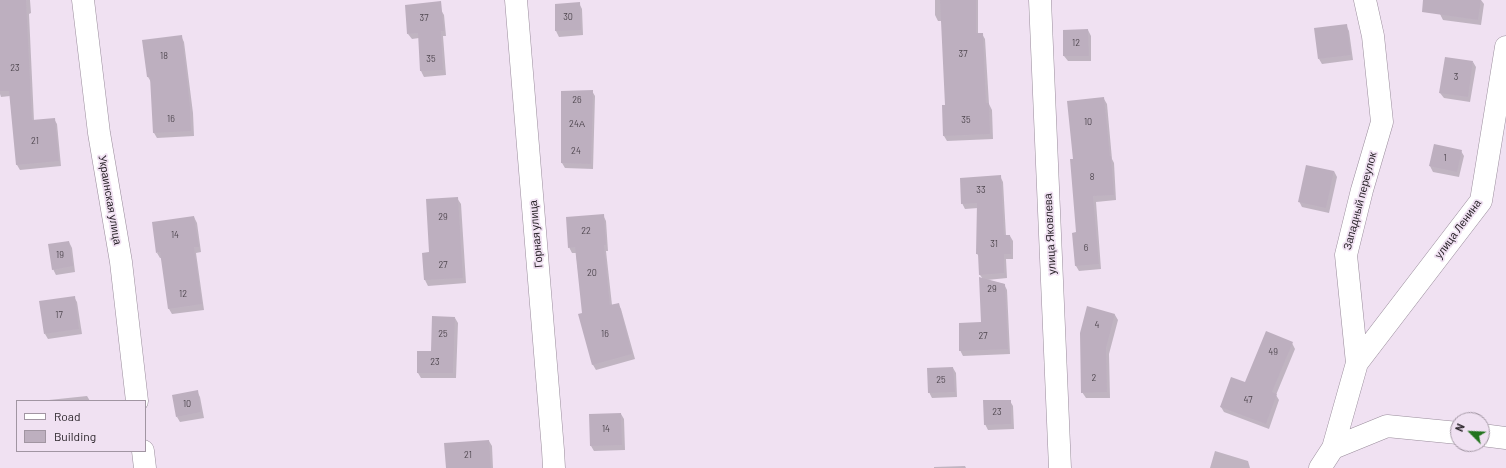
<!DOCTYPE html>
<html>
<head>
<meta charset="utf-8">
<style>
  body { margin:0 }
  #map { position:relative; width:1506px; height:468px; overflow:hidden; background:#f0e1f2; font-family:Barlow,sans-serif }
  canvas { display:block }
  .legend { position:absolute; left:16px; top:400px; width:130px; height:52px; box-sizing:border-box; background:#f0e1f2; border:1px solid #a195a2; margin:0; padding:5px 7px; list-style:none; font-size:12px; color:#2a242a }
  .legend li { display:flex; align-items:center; gap:8px; height:20px }
  .legend b { width:20px; border:1px solid #a195a2 }
  .north { position:absolute; left:1450px; top:412px; width:40px; height:40px; box-sizing:border-box; background:#f0e1f2; border:1px solid #a195a2; border-radius:50%; rotate:294deg; font-size:11px; font-weight:700; line-height:16px; text-align:center; color:#2a242a }
  .north::after { content:''; display:block; margin:auto; width:14px; height:18px; background:#22741d; clip-path:polygon(50% 0,100% 100%,50% 72%,0 100%) }
</style>
</head>
<body>
<div id="map">
<canvas width="1506" height="468"></canvas>
<ul class="legend">
<li><b style="height:5px;background:#fff"></b>Road</li>
<li><b style="height:11px;background:#bdafbf"></b>Building</li>
</ul>
<div class="north">N</div>
</div>
<script>
const c = document.querySelector('canvas').getContext('2d');
c.lineJoin = 'round';
function paint(path, color) { c.fillStyle = color; c.fill(path, 'evenodd'); }
function trace(path, color, width, dash) { c.strokeStyle = color; c.lineWidth = width; c.lineCap = dash ? 'butt' : 'round'; c.setLineDash(dash || []); c.stroke(path); }
function drawText(font, color, halo, rows, align = 'center') {
  c.font = font + ' Barlow,sans-serif'; c.lineWidth = 3.5; c.setLineDash([]); c.textBaseline = 'middle'; c.strokeStyle = halo; c.fillStyle = color; for (const [text, x, y, turn = 0] of rows) {
    c.save(); c.translate(x, y); c.rotate((+turn || 0) * Math.PI / 180); c.textAlign = isNaN(turn) ? turn : align; if (halo) c.strokeText(text, 0, 0); c.fillText(text, 0, 0); c.restore();
  }
}
paint(new Path2D(`
  M0 0H30L31 13 29 14 34 121 54 119 57 124 61 166 20 170 17 165 10 96 1 97 0 94Z
  M935 0H978V34H982L985 39 989 104 992 110 993 139 947 141 944 136 946 106 942 21H938L935 15Z
  M1441 0H1481L1484 4 1481 25 1443 20 1440 14Z
  M579 3 582 9 583 35 559 37 556 31V5Z
  M441 10 444 15 446 36H443L446 75 424 77 421 71 419 38 412 39 408 34Z
  M1346 25 1349 31 1353 60 1322 64 1319 59Z
  M1088 30 1091 36V61H1068L1064 56Z
  M181 36 184 42 193 113 194 136 157 138 154 133 151 82 148 77Z
  M1473 62 1476 67 1470 102 1444 98 1440 93Z
  M592 91 595 96 593 169 565 168 562 163Z
  M1104 99 1107 104 1112 159 1114 163 1116 200 1096 202 1101 269 1079 271 1076 266 1073 234 1077 233 1074 160Z
  M1461 151 1464 156 1459 177 1433 172 1430 166Z
  M1334 171 1337 177 1329 213 1302 207 1299 201Z
  M1000 176 1003 182 1006 236H1010L1013 241V259H1006L1007 278 987 280 1004 284 1007 290 1010 354 963 356 960 350 982 323 983 279 980 275V257L977 254 978 208 965 209 962 203Z
  M457 198 461 204 466 283 428 286 425 280 423 254 430 253Z
  M603 215 606 221 608 251H606L612 305 618 304 621 309 635 359 596 370 593 365 583 313 576 253H572L569 247Z
  M194 217 197 223 201 252 196 253 204 310 172 314 169 309 162 258H160L157 253Z
  M69 242 72 248 75 272 56 275 53 269Z
  M74 297 77 302 82 334 48 339 45 334Z
  M1088 307 1115 315 1118 320 1109 354 1110 398H1086L1082 392Z
  M455 318 458 323 456 378H421L418 373Z
  M1292 343 1295 349 1276 395 1279 400 1269 429 1224 412 1221 407 1245 383Z
  M953 368 956 373 957 397 932 398 929 392Z
  M197 391 200 397 204 418 180 422 177 417Z
  M87 396 90 401H49V400Z
  M1010 401 1013 406 1014 429 988 430 985 424Z
  M621 414 624 419 625 450 594 451 591 446Z
  M489 441 492 446 493 468H447Z
  M1215 451 1248 461 1250 468H1210Z
  M965 466 966 468H934V467Z`), '#0003');
paint(new Path2D(`
  M0 0H26L32 120 55 118 59 161 16 165 9 91H0Z
  M940 0H976V33H983L986 103H989L990 134 943 136 942 105H945Z
  M1423 0H1481L1478 20 1422 12Z
  M441 1 444 31H441L443 70 420 71 418 33 407 34 405 5Z
  M580 2 581 30 555 31V4Z
  M1347 24 1351 55 1318 59 1314 28Z
  M1088 29 1089 56H1063V30Z
  M182 35 190 106 191 131 153 133 150 77H147L142 40Z
  M1445 57 1473 61 1468 97 1439 93Z
  M593 90 591 164 561 163V91Z
  M1104 97 1110 156H1111L1114 195 1093 196 1099 264 1075 266 1072 233 1076 232 1070 159H1073L1067 101Z
  M1434 144 1462 150 1457 172 1429 166Z
  M1306 165 1334 171 1326 208 1298 202Z
  M1001 175 1004 235H1010L1011 254H1004V273L979 275 978 254H976L977 203 961 204 960 178Z
  M458 197 463 278 424 280 422 253 429 252 426 199Z
  M604 214 606 245H604L610 305 619 303 632 354 592 365 578 314 582 313 575 247 568 248 566 217Z
  M194 216 199 247H194L202 304 168 309 160 252 156 253 152 222Z
  M69 241 73 266 52 270 48 244Z
  M979 277 1005 284 1008 349 959 351V323L981 322Z
  M75 296 79 329 44 334 39 301Z
  M1087 306 1115 314 1106 348 1107 392 1081 393 1080 333Z
  M432 316 455 317 453 373H417V351H431Z
  M1266 331 1293 342 1272 392 1277 394 1266 424 1220 407 1231 377 1245 382Z
  M953 367 955 392 928 393 927 368Z
  M198 390 201 412 176 417 172 395Z
  M983 400H1011V424L984 425Z
  M621 413 622 445 590 446 589 414Z
  M489 440 491 468H446L444 443Z`), '#bdafbf');
const minor = new Path2D(`
  M83 0 99 133 121 262 137 401
  M516 0 553 450 554 468
  M1040 0 1060 468
  M1357 363 1481 201 1506 47
  M1482 435 1506 438
  M1333 448 1387 426 1458 433
  M143 451 145 468
  M1320 468 1333 448 1357 363 1346 255 1362 190 1382 122 1373 36 1365 0`);
trace(minor, '#998c9b', 23);
trace(minor, '#fff', 22);
drawText('9px', '#4f474f', null, [
  ["30",568,17],
  ["37",424,18],
  ["12",1076,43],
  ["37",963,54],
  ["18",164,56],
  ["35",431,59],
  ["23",15,68],
  ["3",1456,77],
  ["26",577,100],
  ["16",171,119],
  ["35",966,120],
  ["10",1088,122],
  ["24А",577,124],
  ["21",35,141],
  ["24",576,151],
  ["1",1445,158],
  ["8",1092,177],
  ["33",981,190],
  ["29",443,217],
  ["22",586,231],
  ["14",175,235],
  ["31",994,244],
  ["6",1086,248],
  ["19",60,255],
  ["27",443,265],
  ["20",592,273],
  ["29",992,289],
  ["12",183,294],
  ["17",59,315],
  ["4",1097,325],
  ["25",443,334],
  ["16",605,334],
  ["27",983,336],
  ["49",1273,352],
  ["23",435,362],
  ["2",1094,378],
  ["25",941,380],
  ["47",1248,400],
  ["10",187,404],
  ["23",997,412],
  ["14",606,429],
  ["21",468,455]
]);
drawText('11px', '#2a242a', '#f0e1f2', [
  ["Украинская улица",110,200,80],
  ["Западный переулок",1360,201,-75],
  ["улица Ленина",1458,229,-54],
  ["Горная улица",536,234,-95],
  ["улица Яковлева",1050,234,-93]
]);
</script>
</body>
</html>
